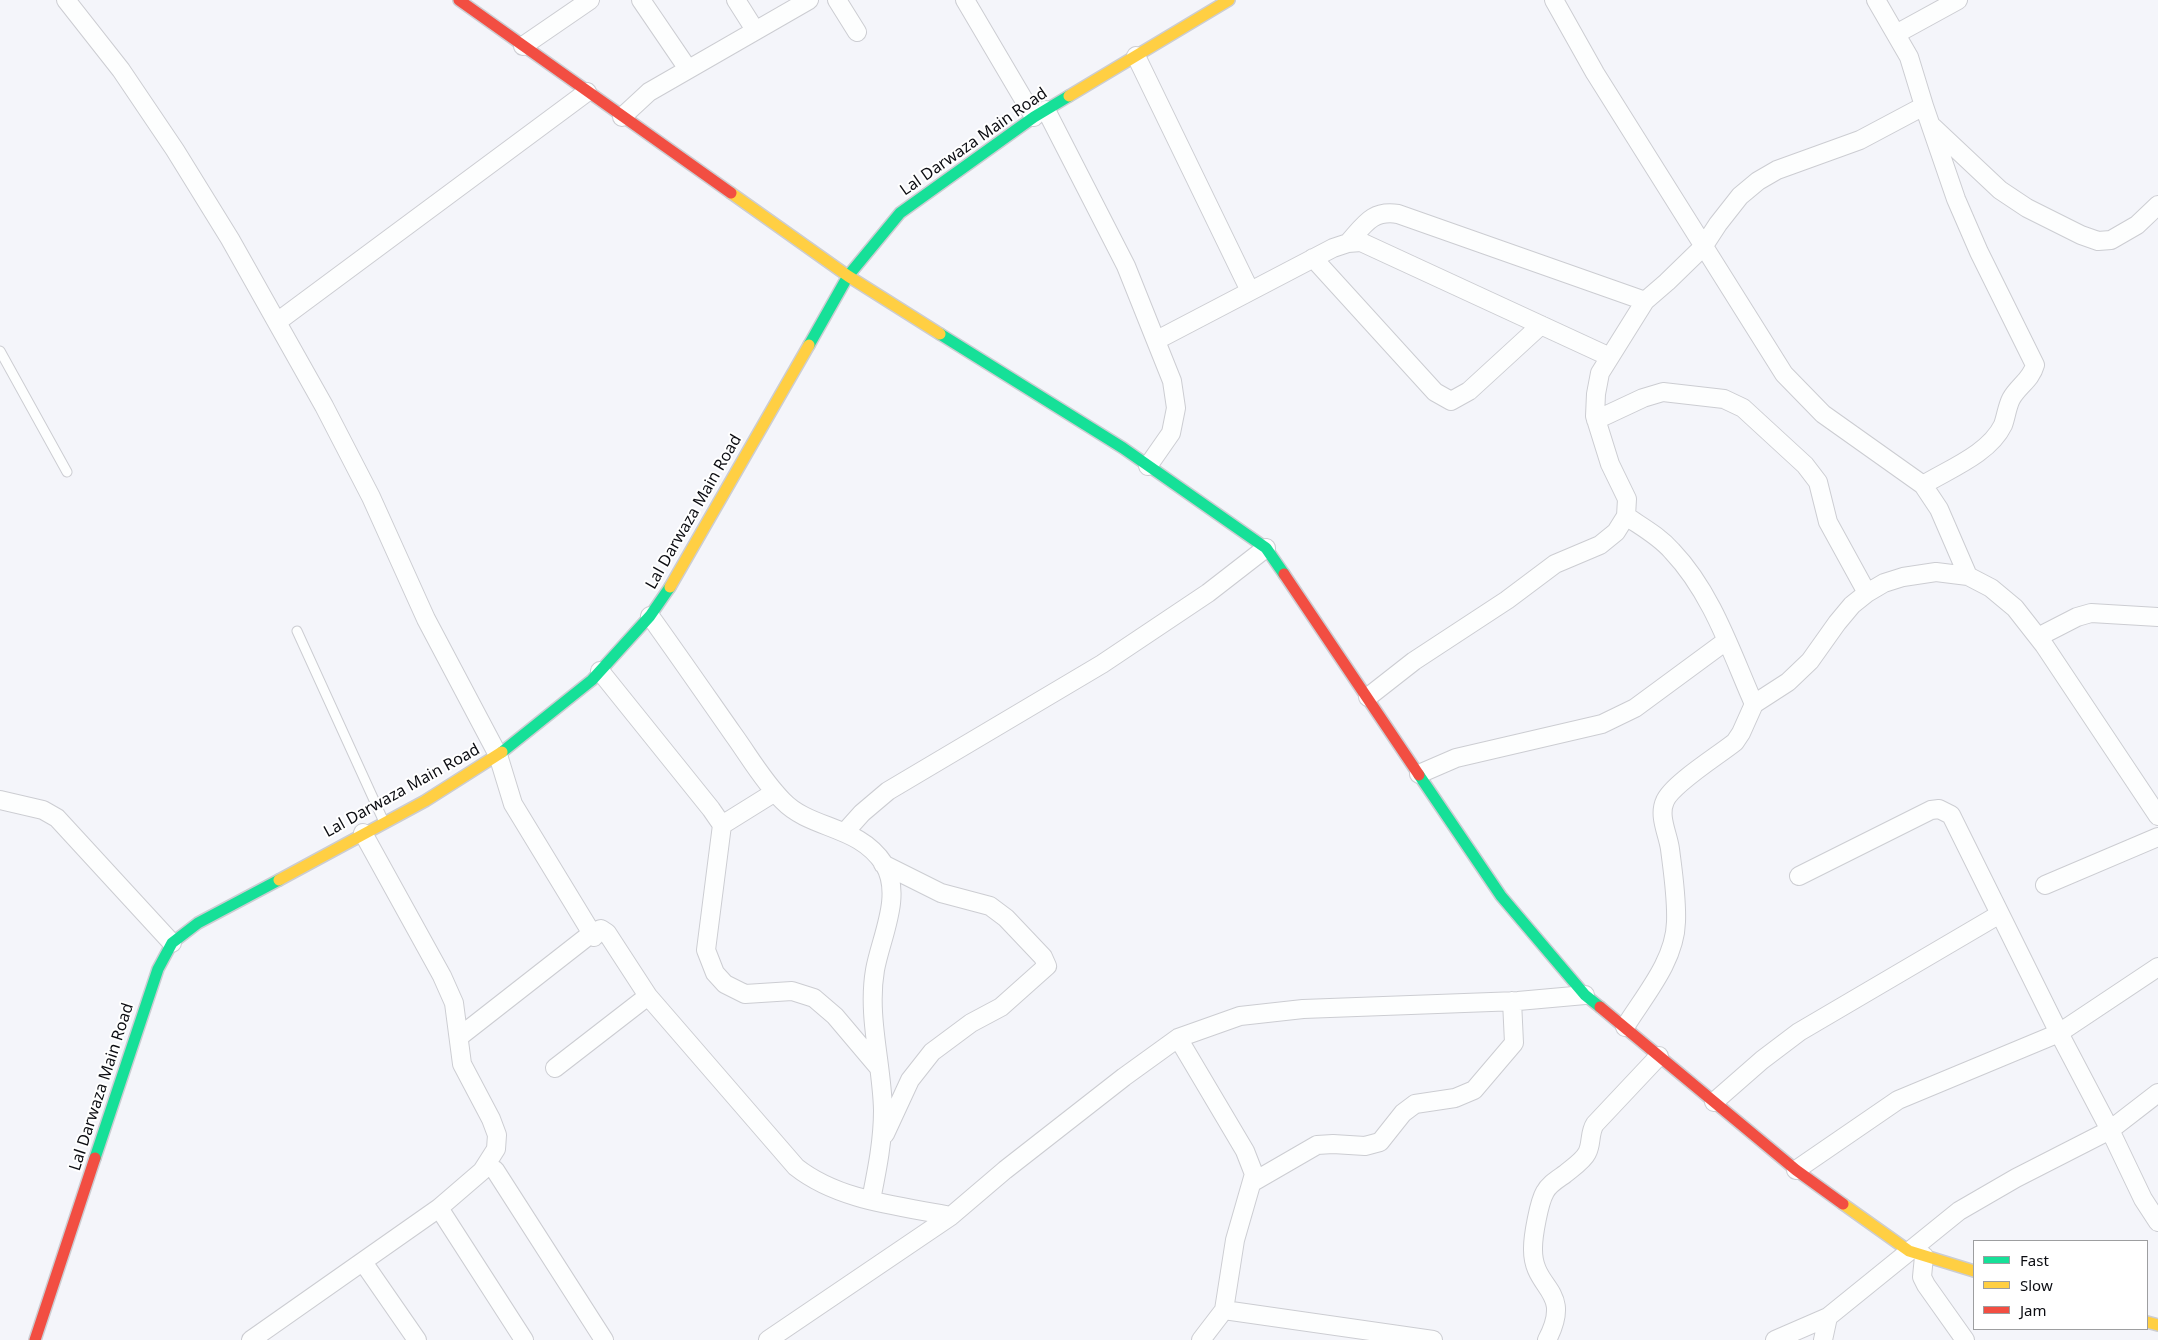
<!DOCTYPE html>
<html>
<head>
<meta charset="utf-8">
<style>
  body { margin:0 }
  #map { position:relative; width:2158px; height:1340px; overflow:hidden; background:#f4f5fa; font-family:"Noto Sans",sans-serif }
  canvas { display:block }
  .legend { position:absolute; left:1973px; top:1240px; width:175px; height:90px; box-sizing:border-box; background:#fff; border:1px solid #9d9ea0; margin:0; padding:6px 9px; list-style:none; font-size:15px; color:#0b0c11 }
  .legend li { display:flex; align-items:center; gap:10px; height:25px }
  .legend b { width:25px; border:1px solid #9d9ea0 }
</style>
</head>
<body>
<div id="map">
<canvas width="2158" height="1340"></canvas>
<ul class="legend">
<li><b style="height:6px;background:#16e098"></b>Fast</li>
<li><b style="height:6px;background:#ffcf43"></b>Slow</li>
<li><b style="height:6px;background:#f24e42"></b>Jam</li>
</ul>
</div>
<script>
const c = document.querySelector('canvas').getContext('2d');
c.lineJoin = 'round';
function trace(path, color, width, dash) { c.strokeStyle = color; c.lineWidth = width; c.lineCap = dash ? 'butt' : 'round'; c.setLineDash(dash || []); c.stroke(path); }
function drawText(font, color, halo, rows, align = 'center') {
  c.font = font + ' "Noto Sans",sans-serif'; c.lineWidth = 4; c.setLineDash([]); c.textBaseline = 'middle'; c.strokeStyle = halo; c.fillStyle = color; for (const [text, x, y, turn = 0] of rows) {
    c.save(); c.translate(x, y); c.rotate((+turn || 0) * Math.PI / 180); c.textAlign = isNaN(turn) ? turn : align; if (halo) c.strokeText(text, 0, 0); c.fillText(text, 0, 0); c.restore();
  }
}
const lane = new Path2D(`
  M0 351 67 472
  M297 631 384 822`);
const street = new Path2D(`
  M66 0 121 70 175 150 230 239 324 406 371 497 426 619 498 755 513 804 594 937
  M641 0 688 69
  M736 0 755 30
  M837 0 857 32
  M965 0 1034 117
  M1554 0 1595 73 1784 374 1823 414 1923 485 1939 509 1968 576
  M1896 34 1958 0
  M523 46 590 0
  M1136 56 1250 291
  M1046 110 1126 266 1172 381 1176 408 1171 433 1148 466
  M622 117 649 92 809 0
  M1933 127 2000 190 2027 208 2081 235 2098 241 2111 240 2137 225 2158 205
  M1348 243C1365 224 1372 210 1398 214L1645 301
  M1313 258 1435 392 1451 401 1469 391 1541 325
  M277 322 587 92
  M1157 340 1333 248 1348 243 1361 242 1610 357
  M1596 420 1643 398 1663 392 1724 399 1743 408 1805 465 1818 482 1828 522 1867 593
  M1923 485C1949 469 1989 454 2003 425 2006 417 2007 407 2011 399 2018 386 2031 380 2035 365L1979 252 1956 199 1924 106
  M1626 516C1642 527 1659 536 1672 551 1712 593 1731 652 1754 704
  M650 616C678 655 705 694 733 734 749 756 763 781 783 801 811 830 859 825 884 864 903 895 881 937 875 970 867 1016 882 1064 883 1110 883 1141 877 1170 871 1200
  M2038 637 2077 617 2091 613 2158 617
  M600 671 711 809 722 825 706 950 715 973 725 984 745 994 792 991 814 998 835 1016 879 1068
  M1368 697 1414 661 1507 600 1555 564 1600 545 1616 532 1626 516 1627 499 1610 464 1595 416 1596 394 1600 373 1645 301 1667 282 1703 247 1718 224 1740 196 1758 181 1777 170 1860 140 1924 106 1909 57 1876 0
  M1419 774 1456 758 1602 724 1635 708 1726 641
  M0 800 43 810 57 818 172 943
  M722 825 775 792
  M845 832 862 813 888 791 1102 664 1208 593 1266 548
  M883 864 941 893 990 906 1006 918 1043 957 1047 966 1001 1007 971 1023 932 1052 910 1080 885 1134
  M1799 876 1931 810 1939 809 1951 815 2059 1033 2110 1130 2143 1199 2158 1222
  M2045 885 2158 837
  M1625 1027C1644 996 1675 961 1676 922 1677 898 1673 873 1670 849 1668 834 1658 816 1665 801 1672 784 1719 755 1735 742L1741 733 1754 704 1788 682 1810 661 1837 623 1852 605 1867 593 1884 583 1903 577 1936 572 1968 576 1991 588 2015 608 2044 645 2158 816
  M459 1037 592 933 601 929 607 933 648 996 796 1167C839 1201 900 1206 951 1216
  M555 1068 648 996
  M1714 1102 1762 1060 1799 1032 2000 914
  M495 1170 604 1340
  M1796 1170 1898 1100 2059 1033 2158 967
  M1253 1182 1317 1145 1333 1144 1365 1146 1380 1142 1403 1113 1415 1104 1455 1098 1474 1090 1514 1043 1512 1001
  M439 1208 524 1340
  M1924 1256 1922 1277 1926 1285 1965 1340
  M363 1262 417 1340
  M1224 1310 1433 1340
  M251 1340 439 1208 482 1171 496 1149 497 1135 491 1119 462 1064 454 1003 442 976 363 833
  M768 1340 951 1216 1005 1170 1124 1077 1178 1038
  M1201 1340 1224 1310 1235 1240 1254 1174 1245 1151 1178 1038 1240 1016 1303 1009 1518 1001 1585 995
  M1547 1340C1574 1288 1532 1291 1533 1248 1533 1236 1539 1202 1545 1192 1549 1184 1558 1179 1565 1174 1572 1168 1583 1161 1587 1153 1592 1144 1589 1133 1595 1124L1659 1056
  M1775 1340 1828 1317 1959 1211 2016 1178 2110 1130 2158 1093
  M1823 1340 1828 1317`);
const fast = new Path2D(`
  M940 334 1123 448 1266 548 1284 574
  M809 345 848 276 900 213 1034 117 1069 96
  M502 752 592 680 650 616 670 587
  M1419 775 1501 896 1585 995 1600 1007
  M95 1158 158 969 172 943 198 923 279 880`);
const slow = new Path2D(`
  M1069 96 1229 0
  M731 193 848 276 940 334
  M670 587 809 345
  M279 880 425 801 502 752
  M1843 1204 1909 1251 1974 1271
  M2147 1322 2158 1325`);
const jam = new Path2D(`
  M459 0 731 193
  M1284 574 1419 775
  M1600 1007 1796 1170 1843 1204
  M35 1340 95 1158`);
trace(lane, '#cccdd2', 11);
trace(street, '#cccdd2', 20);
trace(fast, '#cccdd2', 14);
trace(slow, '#cccdd2', 14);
trace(jam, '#cccdd2', 14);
trace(lane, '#fdfefe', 9);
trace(street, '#fdfefe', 18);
trace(fast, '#16e098', 11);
trace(slow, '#ffcf43', 11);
trace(jam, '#f24e42', 11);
drawText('16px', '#0b0c11', '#fff', [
  ["Lal Darwaza Main Road",974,142,-35],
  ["Lal Darwaza Main Road",694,512,-60],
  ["Lal Darwaza Main Road",402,791,-29],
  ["Lal Darwaza Main Road",102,1087,-72]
]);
</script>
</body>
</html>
